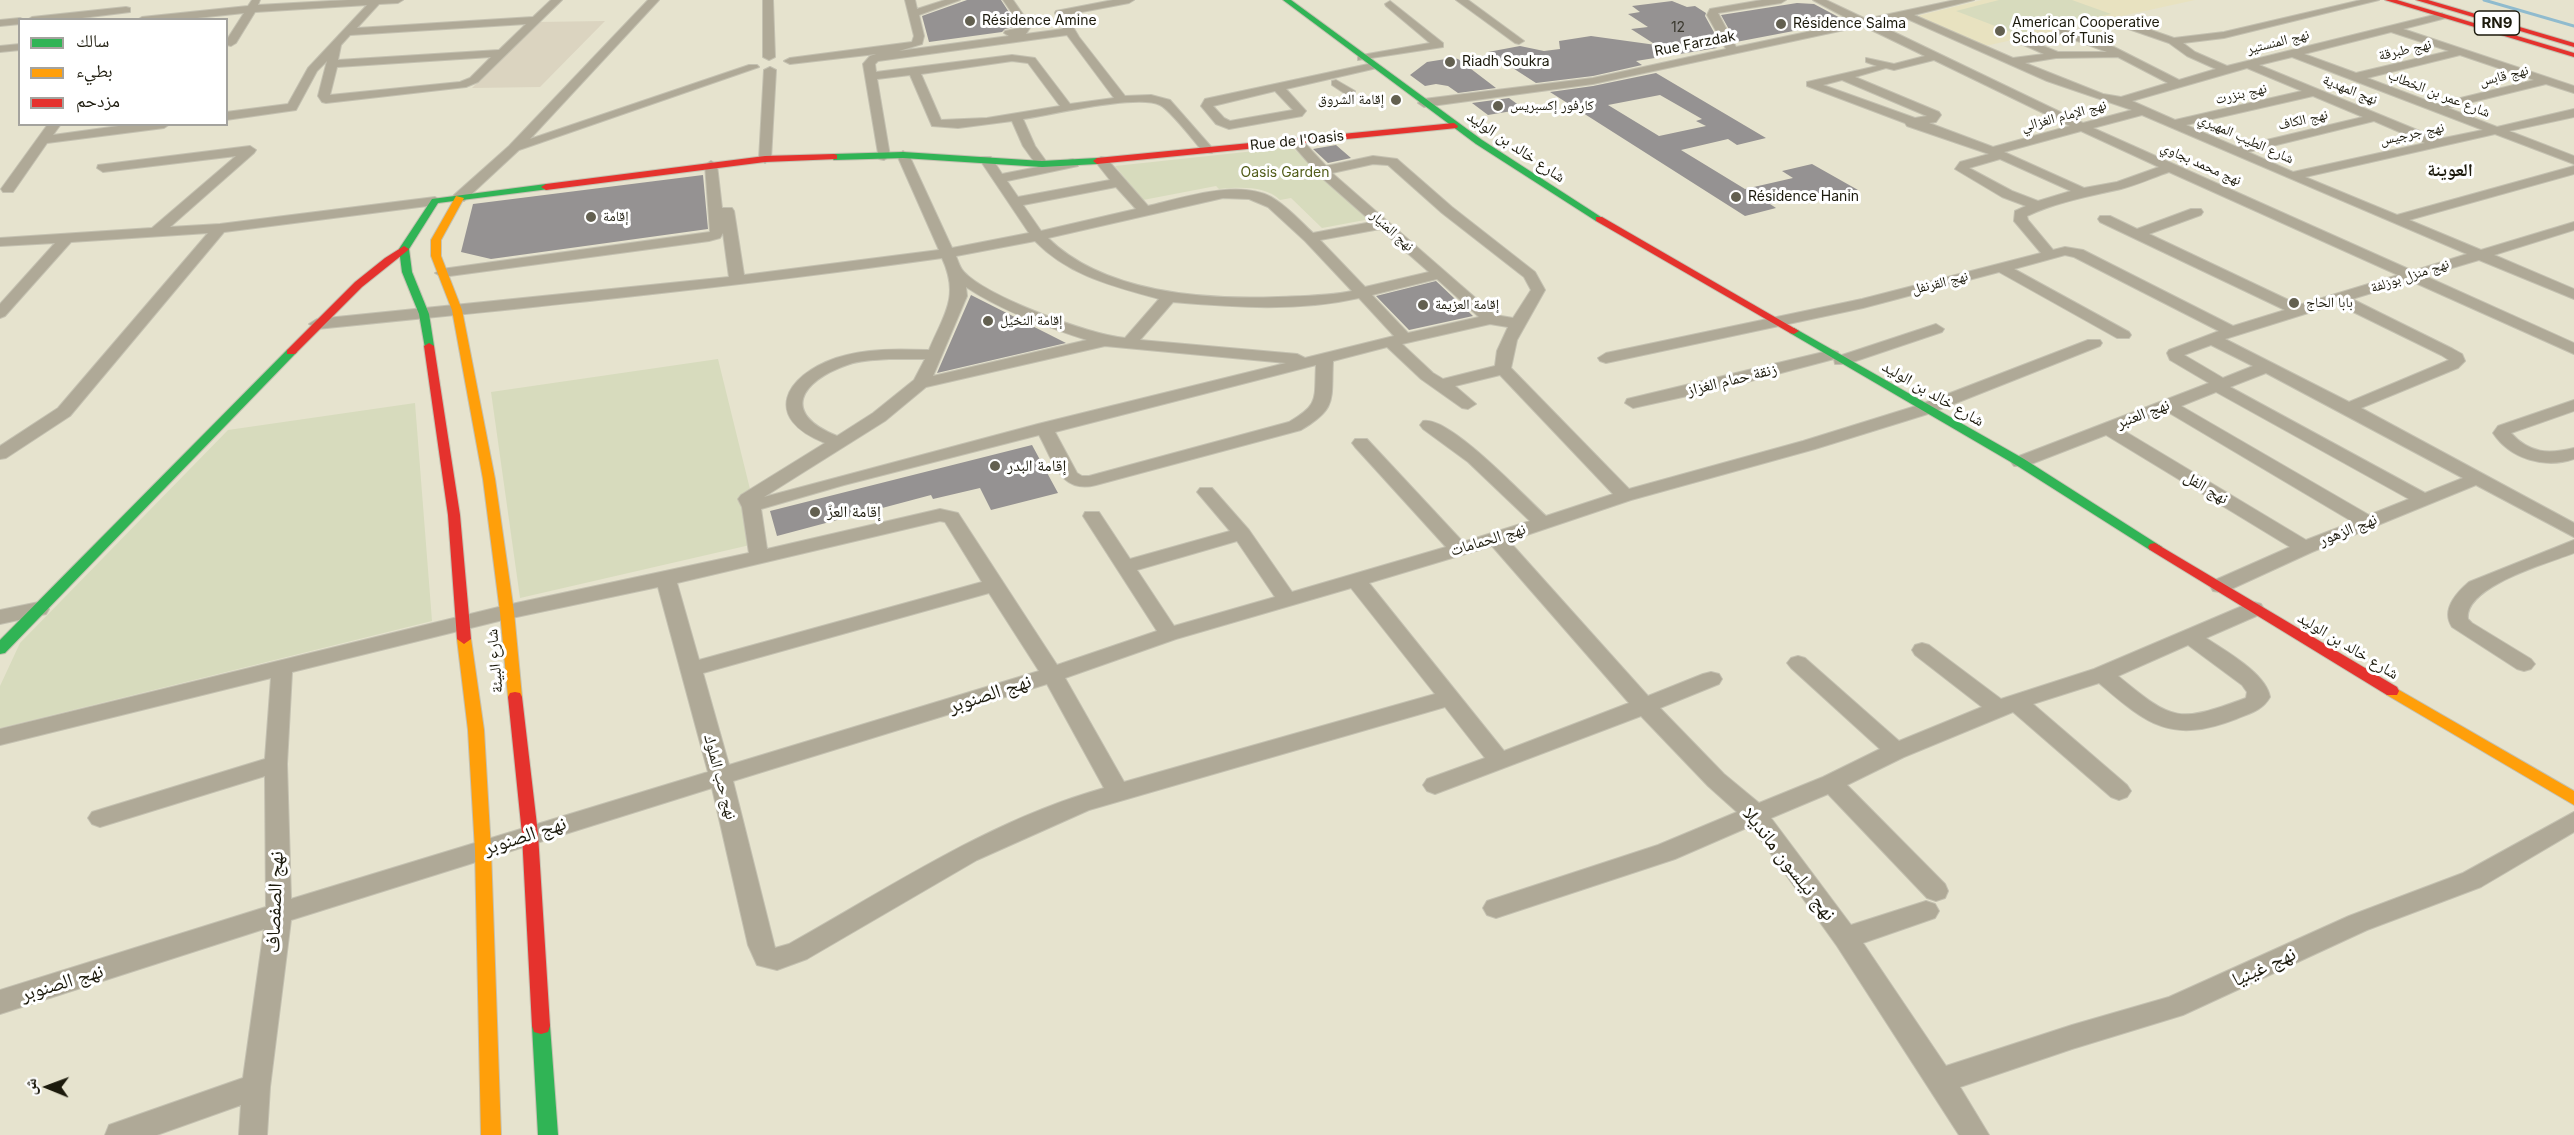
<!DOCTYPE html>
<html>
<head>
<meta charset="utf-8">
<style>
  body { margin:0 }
  #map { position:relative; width:2574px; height:1135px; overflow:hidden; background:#e6e3ce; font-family:Inter,"Noto Naskh Arabic",sans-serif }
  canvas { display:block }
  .legend { position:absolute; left:18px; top:18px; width:210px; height:108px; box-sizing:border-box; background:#fff; border:2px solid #a4a39e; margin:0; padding:8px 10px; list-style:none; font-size:18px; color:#1c1a0c }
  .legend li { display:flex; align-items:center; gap:12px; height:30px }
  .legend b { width:30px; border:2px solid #a4a39e }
  .north { position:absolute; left:18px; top:1057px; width:60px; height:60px; -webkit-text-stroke:4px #fff; paint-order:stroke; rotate:271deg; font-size:16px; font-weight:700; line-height:24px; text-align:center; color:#1c1a0c }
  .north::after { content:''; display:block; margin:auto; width:21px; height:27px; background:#1c1a0c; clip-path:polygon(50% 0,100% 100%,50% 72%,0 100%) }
</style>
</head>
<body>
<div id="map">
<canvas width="2574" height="1135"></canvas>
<ul class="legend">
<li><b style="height:8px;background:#30b455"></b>سالك</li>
<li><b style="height:8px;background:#ff9f0a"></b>بطيء</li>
<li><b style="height:8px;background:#e5322d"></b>مزدحم</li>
</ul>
<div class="north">ش</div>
</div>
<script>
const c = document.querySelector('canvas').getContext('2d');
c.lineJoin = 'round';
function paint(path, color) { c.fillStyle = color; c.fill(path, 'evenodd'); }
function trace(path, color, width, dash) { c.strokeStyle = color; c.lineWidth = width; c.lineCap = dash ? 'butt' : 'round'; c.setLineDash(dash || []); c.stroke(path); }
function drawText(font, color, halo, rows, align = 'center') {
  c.font = font + ' Inter,"Noto Naskh Arabic",sans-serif'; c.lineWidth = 6; c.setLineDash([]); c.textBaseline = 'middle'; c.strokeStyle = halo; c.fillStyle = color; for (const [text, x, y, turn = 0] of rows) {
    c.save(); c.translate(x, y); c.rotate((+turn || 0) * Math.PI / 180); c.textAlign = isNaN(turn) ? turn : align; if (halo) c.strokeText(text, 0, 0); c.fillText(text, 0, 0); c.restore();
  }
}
paint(new Path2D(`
  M605 21 540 87 472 88 537 22Z`), '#dbd4c0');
paint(new Path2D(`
  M1982 0H2195L1985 46 1913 17Z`), '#e8e2c0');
paint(new Path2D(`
  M1999 0H2072L2111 14 2016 34 1956 11Z
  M1283 148 1294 149 1370 219 1322 228 1291 198 1280 200C1266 185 1237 187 1219 189L1216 186 1143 200 1115 166Z
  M718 359 763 542 520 598 491 392Z
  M415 403 432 621 0 728V686L20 643 228 430Z`), '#d7dbbd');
trace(new Path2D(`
  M2484 0 2574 26`), '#90bbce', 3);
paint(new Path2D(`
  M967 0H1001L1018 26 1005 29 1002 32 929 42 922 16Z
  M1672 1 1687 7 1695 6 1706 13 1705 16 1721 45H1715L1717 48 1636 61 1642 65 1593 76 1536 83 1488 52 1520 46 1544 51 1560 49 1559 41 1591 36 1656 45 1631 29 1648 27 1628 14 1640 12 1632 6Z
  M1797 3 1814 4 1846 21 1736 42 1721 15Z
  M1452 58 1458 59 1496 88 1458 93 1448 86 1436 84 1425 86 1410 75 1427 62Z
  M1656 73 1766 138 1737 145 1728 139 1681 150 1745 189 1793 178 1782 171 1812 164 1858 190 1827 197 1819 193 1770 204 1776 208 1745 216 1550 92 1593 86ZM1660 95 1702 119 1696 121 1706 126 1659 136 1608 105Z
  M1509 98 1524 109 1488 115 1472 103Z
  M1336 145 1351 158 1328 163 1313 149Z
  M703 175 708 229 491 259 461 252 473 204Z
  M1436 281 1473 316 1409 330 1376 296Z
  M971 295 1066 343 937 373Z
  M1032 445 1058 493 991 510 980 488 933 499 931 495 777 536 770 511Z`), '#959292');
const street = new Path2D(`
  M252 0H260L258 5 348 0H403L398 3 379 4 357 28 533 17 551 0H562L478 82 466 87 326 103 322 102 318 96 327 61 317 71 296 110 226 120V112L288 104 308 68 367 5 255 12 236 43 231 46 227 45 226 41 244 13 178 20H137L142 17 248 6ZM526 24 499 50 338 60 341 45 350 35ZM491 57 470 78 460 82 330 95 337 67Z
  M648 0H659L530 139 749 65H757L759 67 519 150 464 201H454L452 198 454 195 509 146Z
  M763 0H773L775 57 769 60 763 57Z
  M905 0H915L917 9 945 0H960L919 15 924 36 922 44 899 51 1009 36 1004 33 1005 31 1020 28 1021 26 1003 0H1013L1031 26 1026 34 1063 29 1055 13 1056 11 1113 0H1134L1129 3 1066 15 1079 37 1125 96 1151 95 1170 100 1214 150 1212 153H1204C1195 142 1170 110 1160 105 1137 94 1051 115 1023 119L1035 146 1048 164 1073 159 1079 163 1078 166 1007 181 1018 197 1110 180 1095 161 1101 157 1106 158 1148 206C1182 198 1238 179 1271 197 1287 206 1300 221 1313 233L1372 222 1321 177 1292 144 1290 141 1292 138H1300L1326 166 1373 156 1397 159 1452 207 1535 272 1545 290 1517 340 1511 368 1629 489 1803 441 1919 405 2088 340H2100L2102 343 2100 346 1931 413 1815 449 1631 500 1509 541 1648 696 1703 674 1711 672 1719 674 1722 679 1719 684 1660 708 1724 774 1759 803 1823 777 1880 749 1791 668 1787 663 1791 658 1798 656 1805 658 1899 741 1982 707 1915 655 1912 650 1915 645 1922 643 1929 645 2001 699 2094 669 2247 604 2254 602 2261 604 2264 609 2261 614 2206 638C2225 651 2266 673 2270 697 2262 711 2250 713 2236 719 2171 744 2148 725 2099 683L2033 704 2127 785 2131 791 2127 797 2119 800 2111 797 2013 712 1904 757 1847 785 1945 884 1948 891 1945 898 1936 901 1927 898 1828 794 1771 818 1851 925 1926 901 1935 904 1939 911 1935 918 1863 943 1946 1066 2072 1025 2169 997 2349 916 2463 873 2574 812V832L2481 887 2367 930 2183 1015 2072 1049 1960 1087 1989 1135H1959L1837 946 1751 826 1675 859 1496 918 1487 915 1483 908 1487 901 1658 845 1737 812 1708 786 1641 716 1435 794 1427 791 1423 785 1427 779 1485 758 1445 707 1089 810 977 860 807 959 777 970 757 965 748 945 712 788 291 920 270 1087 267 1135H239L241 1105 157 1135H105L109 1125 243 1078 264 929 0 1014V990L266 907 265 776 100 827 92 824 88 818 92 812 265 759 271 678 0 745V729L507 605 749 553 742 507 738 499 741 495 825 443C762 418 784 376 836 358 866 348 898 349 929 350 944 314 960 297 942 258 735 287 526 308 317 329L309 324 317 319 729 277 723 233 720 238 709 241 442 277 435 273 442 269 710 232 705 165 711 161 717 165 722 208H732L734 211 744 275 939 250 897 155 903 151 909 155 952 248 1029 233 980 160 981 157H991L1002 174 1038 167 1023 146 1012 121 958 128 932 126 910 75 877 79 890 156 884 160 879 159 863 64 870 56 876 54 790 64 784 61 790 58 912 42 914 36ZM1067 35 1114 98 1070 104 1035 58 1012 55 876 72 875 64 878 61ZM1012 61 1028 63 1060 106 987 118 941 120 921 74ZM1373 164 1388 165 1442 213 1524 277 1531 290 1513 318 1495 315 1332 173ZM1116 187 1136 209 1041 231 1023 205ZM1223 198 1249 199 1268 207 1305 241 1352 291C1327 296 1303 296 1278 297 1204 300 1104 293 1048 238ZM1380 229 1429 272 1365 287 1320 240ZM1035 241C1069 276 1113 286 1159 299L1125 338C1090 335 987 297 964 272 960 268 958 261 956 256ZM1437 279 1479 317 1408 333 1372 295ZM966 287C1002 311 1046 327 1087 340L933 376 967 296ZM1359 298 1394 336 1305 358 1297 354 1140 340 1173 302C1234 307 1298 312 1359 298ZM1490 324 1508 327 1497 351 1495 366 1443 379 1433 373 1402 344ZM1105 346 1286 363 1038 424 764 497 885 421 926 387ZM1387 347 1421 379 1462 408 1468 409 1476 404 1455 386 1500 375 1613 494 1546 516C1525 497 1449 415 1423 421L1420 425 1423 429 1468 462 1530 521 1463 542 1367 439H1355L1352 443 1355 447 1446 547 1292 592 1249 530 1212 488H1200L1197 492 1230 531 1130 559 1099 512H1085L1083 516 1157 631 1057 665 958 513 940 509 767 549 761 509 844 485 1039 435C1054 462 1060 494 1096 485L1301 430C1338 408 1331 400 1333 361ZM889 359H925L914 380 873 413 837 436C780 413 801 381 847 365 860 360 875 360 889 359ZM1316 365C1314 399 1320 404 1289 422L1089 476H1082L1077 473 1055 432ZM940 521 945 522 982 582 699 660 677 583ZM1237 541 1275 597 1174 626 1137 570ZM1492 546 1629 703 1504 751 1369 583ZM658 587 708 772 291 899 287 764 292 672 507 619ZM1351 588 1435 694 1124 782 1065 678 1176 639ZM989 593 1039 671 729 765 703 673ZM2188 645 2242 685 2247 692 2246 698C2178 723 2174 722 2118 676ZM1047 684 1104 788C990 820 891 887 789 944L775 948 733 781Z
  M1456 0H1468L1524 41 1519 44 1515 43Z
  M1762 0H1786L1781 3 1718 13 1736 47 1854 22 1813 0H1826L1866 19 1955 0H1974L1914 15 2013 58 2044 54 2017 42V38L2021 37 2058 52H2107L2056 33V29L2060 28 2114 47 2179 80 2216 69 2187 56 2169 43 2117 25V21H2125L2174 38 2224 32 2361 0H2379L2224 38 2183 43 2195 52 2227 66 2442 13 2447 16 2446 18 2403 29 2574 86V93L2546 84 2448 108 2497 127 2574 109V117L2509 131 2574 156V164L2495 134 2305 177 2397 215 2574 166V174L2409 220 2481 250 2574 222V230L2494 255 2574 289V299L2479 260 2425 276 2574 343V354L2411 281 2352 299 2453 349 2462 354 2465 361 2458 368 2361 408 2574 523V537L2476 485 2312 552 2227 591 2220 592 2213 591 2210 586 2213 581 2290 547 2106 435 2026 466H2014L2011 462 2014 458 2209 383 2170 360 2167 353 2169 350 2219 331 2074 257 2065 255 2014 269 2129 332 2131 335 2129 338H2117L1999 272 1863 308 1606 363 1600 361 1598 358 1606 353 1862 299 2041 253 2014 221 2015 211 2026 206 2002 197 1955 169 1960 162 1989 154 1907 126 1905 123 1807 86V82L1877 66 1866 62V58L1894 64 1925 56 1863 26 1593 84 1424 107 1418 103 1424 99 1593 78 1726 49 1707 15 1710 9ZM1903 17 2047 81 2132 110 2083 123 1875 23ZM2391 32 2449 51 2356 73 2304 54ZM2460 55 2534 80 2436 104 2367 78ZM2118 57 2168 83 2121 97 2103 94 2025 63 2056 58ZM2292 57 2483 130 2439 139 2259 65ZM1934 60 2070 126 1993 147 1929 123 1936 122 1941 115 1939 112 1855 77 1886 68 1894 70ZM2247 68 2302 91 2175 120 2132 101ZM1842 80 1927 116 1915 118 1823 85ZM2313 96 2363 117 2237 147 2186 125ZM2142 115 2467 254 2413 271 2093 128ZM2374 121 2425 143 2293 172 2248 152ZM2081 131 2159 167 2117 182 2084 188 2004 152ZM2000 159 2071 191 2038 201 2012 191 1969 168ZM2169 172 2398 275 2299 305 2149 234 2201 215 2203 212 2201 209H2191L2137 229 2110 216H2100L2098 219 2100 222 2285 310 2233 326 2083 250 2065 247 2053 250 2028 220 2027 216C2057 202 2089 196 2121 189 2137 185 2154 177 2169 172ZM2337 304 2441 355 2449 360 2349 402 2225 339ZM2211 345 2253 366 2223 378 2184 355ZM2266 373 2463 478 2425 493 2230 387ZM2216 392 2409 499 2369 515 2181 406ZM2166 411 2353 522 2306 540 2121 429Z
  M1390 1 1443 43V47L1358 60V56L1362 55 1430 43 1386 6 1385 4Z
  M126 7 130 8V12L66 20H27L32 17Z
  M20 18 24 20H20V24L0 26V20Z
  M20 44V50L0 52V46Z
  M1373 63 1377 64V68L1286 89 1306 111 1302 116 1229 129 1216 124 1201 106 1205 99ZM1275 91 1293 110 1230 121 1224 118 1213 106Z
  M770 67 776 70 771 159 765 163 759 159 764 70Z
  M1336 80 1355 91V95H1347L1332 85V81Z
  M48 124H61L53 135 133 124H170L164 128 47 143 13 192H3L1 189Z
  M250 146 256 150 254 153 170 227 220 224 435 197 442 201 435 205 224 232 70 416 6 458 0 459V446L58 408 208 233 71 242 5 316 0 318V304L55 243 0 246V238L152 228 236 156 103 172 97 168 98 165Z
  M1936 324 1944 329 1942 332 1847 364H1835L1834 359 1728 387 1633 408 1625 403 1627 399 1832 350 1838 352 1839 356Z
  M2574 400V411L2511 433C2530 454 2549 454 2574 448V459C2545 469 2510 459 2493 433L2498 426Z
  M2574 540V553C2549 563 2464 586 2468 619L2472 623 2531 659 2535 664 2531 669 2524 671 2517 669 2452 627C2441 610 2456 593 2469 582Z
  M39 602 46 604 49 609 46 614 0 624V610Z`);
const fast = new Path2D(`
  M1283 0H1291L1482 140 1604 219 1596 221 1476 144Z
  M903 152 1042 161 1097 158 1101 161 1097 164 1042 167 903 158 834 160 830 157 834 154Z
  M546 184 551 187 549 189 438 203 409 249 412 272 429 314 434 346 429 349 425 348 419 314 402 272 399 249 432 199Z
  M1794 328 2024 459 2162 547 2160 550H2150L2016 465 1790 333V329Z
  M291 349 297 352 295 354 5 653 0 654V640L287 350Z
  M541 1018 548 1020 550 1026 558 1135H538L532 1026 534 1020Z`);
const slow = new Path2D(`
  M456 196 464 198 441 240V256L462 310 495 479 514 612 522 697 520 701H510L508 697 500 612 483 479 452 310 431 256V240Z
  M464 634 471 639 484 730 491 850 501 1135H481L475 850 468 730 457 639Z
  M2392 686 2574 791V805L2387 695 2385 691 2387 687Z`);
const jam = new Path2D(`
  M2385 0H2397L2574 53V57Z
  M2416 0H2428L2574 43V47Z
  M1454 123 1458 126 1457 128 1097 164 1093 161 1097 158Z
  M834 154 837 155V159L765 162 546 190 541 187 546 184 765 156Z
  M1596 217H1602L1799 331 1794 334 1790 333 1596 221Z
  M404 246 409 249 407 251 362 287 295 354H287V350L355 282 385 258Z
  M429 343 434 346 460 515 471 639 464 644 457 639 448 515 424 346Z
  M2155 543 2397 687 2399 691 2397 695H2387L2150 550 2148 547 2150 544Z
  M515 692 520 693 522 697 538 834 550 1026 548 1032 541 1034 534 1032 532 1026 522 834 508 697 510 693Z`);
trace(street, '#c4c1b1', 2);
trace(fast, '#c4c1b1', 2);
trace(slow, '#c4c1b1', 2);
trace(jam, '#c4c1b1', 2);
paint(street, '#afa997');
paint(fast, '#30b455');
paint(slow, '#ff9f0a');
paint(jam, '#e5322d');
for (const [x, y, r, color] of [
  [970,21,6,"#636050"],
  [1781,24,6,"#636050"],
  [2000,31,6,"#636050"],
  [1450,62,6,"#636050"],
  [1396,100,6,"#636050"],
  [1498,106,6,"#636050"],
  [1736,197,6,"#636050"],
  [591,217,6,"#636050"],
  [2294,303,6,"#636050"],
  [1423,305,6,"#636050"],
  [988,321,6,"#636050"],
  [995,466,6,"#636050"],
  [815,512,6,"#636050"]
]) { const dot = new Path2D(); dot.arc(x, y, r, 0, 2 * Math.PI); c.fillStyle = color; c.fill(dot); trace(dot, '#fff', 2); }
drawText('14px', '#1c1a0c', '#fff', [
  ["Résidence Amine",982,21],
  ["American Cooperative",2012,23],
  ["School of Tunis",2012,39],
  ["Résidence Salma",1793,24],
  ["Riadh Soukra",1462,62],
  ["إقامة الشروق",1384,100,"right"],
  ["كارفور إكسبريس",1510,106],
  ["Résidence Hanin",1748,197],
  ["إقامة",603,217],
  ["بابا الحاج",2306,303],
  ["إقامة العزيمة",1435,305],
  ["إقامة النخيل",1000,321]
], 'left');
drawText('14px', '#3a382e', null, [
  ["12",1678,28]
]);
drawText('14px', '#1c1a0c', '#fff', [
  ["نهج المنستير",2278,42,-14],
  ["Rue Farzdak",1695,44,-11],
  ["نهج طبرقة",2405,50,-13],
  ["نهج قابس",2504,76,-14],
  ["نهج المهدية",2350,90,22],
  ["نهج بنزرت",2241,94,-13],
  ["شارع عمر بن الخطاب",2439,94,21],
  ["نهج الإمام الغزالي",2064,116,-15],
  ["نهج الكاف",2303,120,-13],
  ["نهج جرجيس",2412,134,-12],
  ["شارع الطيب المهيري",2246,139,24],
  ["Rue de l'Oasis",1297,141,-6],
  ["نهج محمد بجاوي",2201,164,24],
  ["نهج المنيار",1392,231,42],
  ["نهج منزل بوزلفة",2410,276,-18],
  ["نهج القرنفل",1940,283,-14]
]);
drawText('14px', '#535e1b', '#fff', [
  ["Oasis Garden",1285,173]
]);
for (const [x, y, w] of [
  [2497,23,45]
]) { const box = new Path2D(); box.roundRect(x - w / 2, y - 12, w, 24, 4.5); c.fillStyle = '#fff'; c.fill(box); trace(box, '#1c1a0c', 1.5); }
drawText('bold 15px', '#1c1a0c', null, [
  ["RN9",2497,23]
]);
drawText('16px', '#1c1a0c', '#fff', [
  ["شارع خالد بن الوليد",1516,147,34],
  ["زنقة حمام الغزاز",1732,380,-14],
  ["شارع خالد بن الوليد",1933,394,30],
  ["نهج العنبر",2143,414,-21],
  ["نهج الفل",2206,488,31],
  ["نهج الزهور",2348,530,-22],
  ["نهج الحمامات",1488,540,-17],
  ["شارع خالد بن الوليد",2348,646,31],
  ["شارع البيئة",495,661,-95],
  ["نهج حب الملوك",720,777,75]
]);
drawText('16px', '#1c1a0c', '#fff', [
  ["إقامة البدر",1007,466],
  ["إقامة العزّ",827,512]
], 'left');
drawText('bold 18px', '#1c1a0c', '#fff', [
  ["العوينة",2450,171]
]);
drawText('20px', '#1c1a0c', '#fff', [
  ["نهج الصنوبر",990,694,-18],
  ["نهج الصنوبر",525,836,-18],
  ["نهج نيلسون مانديلا",1789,864,52],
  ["نهج الصفصاف",275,902,-88],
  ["نهج غينيا",2264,967,-25],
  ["نهج الصنوبر",62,983,-17]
]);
</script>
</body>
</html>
